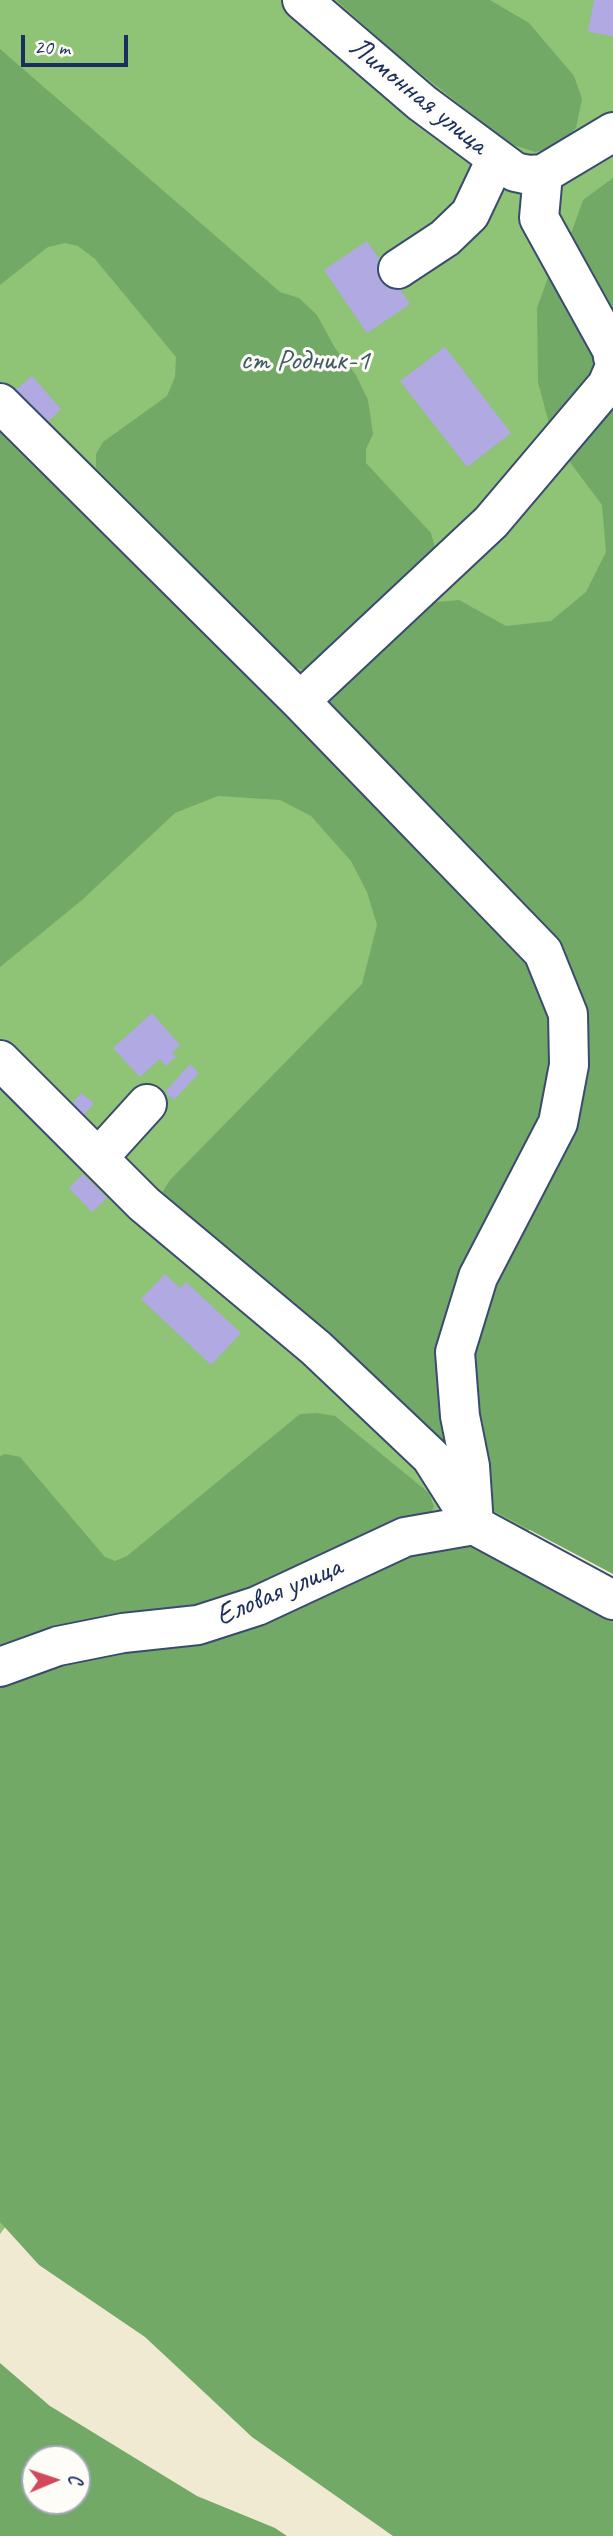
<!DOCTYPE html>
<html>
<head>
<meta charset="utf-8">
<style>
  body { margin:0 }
  #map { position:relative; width:613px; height:2536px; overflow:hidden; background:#f0ead2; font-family:Caveat,sans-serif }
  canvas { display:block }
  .north { position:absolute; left:21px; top:2445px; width:70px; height:70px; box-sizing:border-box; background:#fdfcf7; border:2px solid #a3aaba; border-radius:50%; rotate:88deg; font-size:19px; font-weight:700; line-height:28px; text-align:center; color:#1b2f5e }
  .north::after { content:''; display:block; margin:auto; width:24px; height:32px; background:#d1495b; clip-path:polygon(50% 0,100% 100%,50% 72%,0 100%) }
  .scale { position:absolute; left:21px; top:35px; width:107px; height:32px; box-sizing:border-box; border:4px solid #1b2f5e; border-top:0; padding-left:9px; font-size:21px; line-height:24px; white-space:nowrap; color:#1b2f5e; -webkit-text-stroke:5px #fdfcf7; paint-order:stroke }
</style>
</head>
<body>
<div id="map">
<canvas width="613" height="2536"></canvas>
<div class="north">С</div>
<div class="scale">20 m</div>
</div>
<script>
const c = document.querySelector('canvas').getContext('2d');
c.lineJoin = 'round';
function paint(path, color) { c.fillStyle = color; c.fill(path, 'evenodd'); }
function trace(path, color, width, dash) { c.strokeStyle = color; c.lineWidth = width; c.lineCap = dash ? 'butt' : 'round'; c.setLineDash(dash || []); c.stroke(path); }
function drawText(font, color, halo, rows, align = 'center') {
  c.font = font + ' Caveat,sans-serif'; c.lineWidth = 6; c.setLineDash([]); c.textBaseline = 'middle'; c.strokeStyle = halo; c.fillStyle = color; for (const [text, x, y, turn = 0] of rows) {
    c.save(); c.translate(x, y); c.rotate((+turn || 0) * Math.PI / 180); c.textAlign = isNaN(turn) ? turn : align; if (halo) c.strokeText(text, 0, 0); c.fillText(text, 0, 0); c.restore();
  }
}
paint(new Path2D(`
  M0 0H613V497L587 1453 0 2234Z`), '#8fc375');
paint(new Path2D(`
  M336 0H490L529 23 574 76 582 99 576 128 557 146 535 152 508 143 394 52Z
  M0 49 280 292 299 298 317 315 335 348 356 375 368 400 373 434 366 449V463L431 533 436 551 309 672 294 667 96 468V454L103 442 167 396 175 377 176 357 95 259 78 246 65 243 48 247 0 285Z
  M613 178V1574L494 1511 491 1468 479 1415 476 1355 493 1282 585 1008 557 937 329 717 326 702 334 691 436 602 459 600 506 626 551 621 586 592 606 552 602 505 572 465 551 431 538 382 537 308 551 269 572 231 583 200Z
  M0 427 532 960 557 1018 546 1122 465 1274 462 1468 166 1204 163 1191 170 1180 362 984 377 925 367 892 351 861 311 816 280 800 218 796 175 813 82 900 0 967Z
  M317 1413 335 1416 429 1493 434 1507 428 1517 251 1599 0 1655V1456L5 1454 20 1457 105 1557 115 1561 127 1556 300 1414Z
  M477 1544 613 1620V2536H393L252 2437 145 2337 39 2265 0 2222V1683L409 1553Z
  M0 2363 50 2406 197 2496 275 2528 287 2536H0ZM35 2459H77V2501H35Z`), '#73a966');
paint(new Path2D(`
  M594 0H613V36L588 32Z
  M367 241 410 304 367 333 324 270Z
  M445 347 511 433 467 467 400 381Z
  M32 376 61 409 43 427 12 393Z
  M152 1013 180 1045 172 1053 176 1057 166 1066 160 1059 140 1077 113 1048Z
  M190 1064 199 1073 174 1100 165 1092Z
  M81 1093 94 1103 84 1115 72 1104Z
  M83 1174 107 1198 92 1212 69 1188Z
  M165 1274 180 1288 186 1282 241 1333 211 1365 141 1299Z`), '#b1a9e2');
const minor = new Path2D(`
  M302 0 422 103 515 172 529 175 543 174 613 132
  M543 174 539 218 612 350 613 357
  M398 269 445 238 470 214 496 159
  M0 403 300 701 543 952 568 1014 569 1065 558 1123 478 1277 455 1352 460 1416 470 1466 474 1525
  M300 701 491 522 607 385 613 371
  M0 1060 144 1204 316 1348 431 1457 474 1525 613 1600
  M98 1158 147 1104
  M0 1667 58 1646 123 1633 198 1625 257 1606 405 1537 474 1525`);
trace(minor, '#3b4b6f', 42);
trace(minor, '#fff', 38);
drawText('30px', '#1b2f5e', '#fdfcf7', [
  ["Лимонная улица",418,96,39],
  ["Еловая улица",279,1592,-23]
]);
drawText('30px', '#3e5b65', '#fdfcf7', [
  ["ст Родник-1",305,361]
]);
</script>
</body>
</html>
